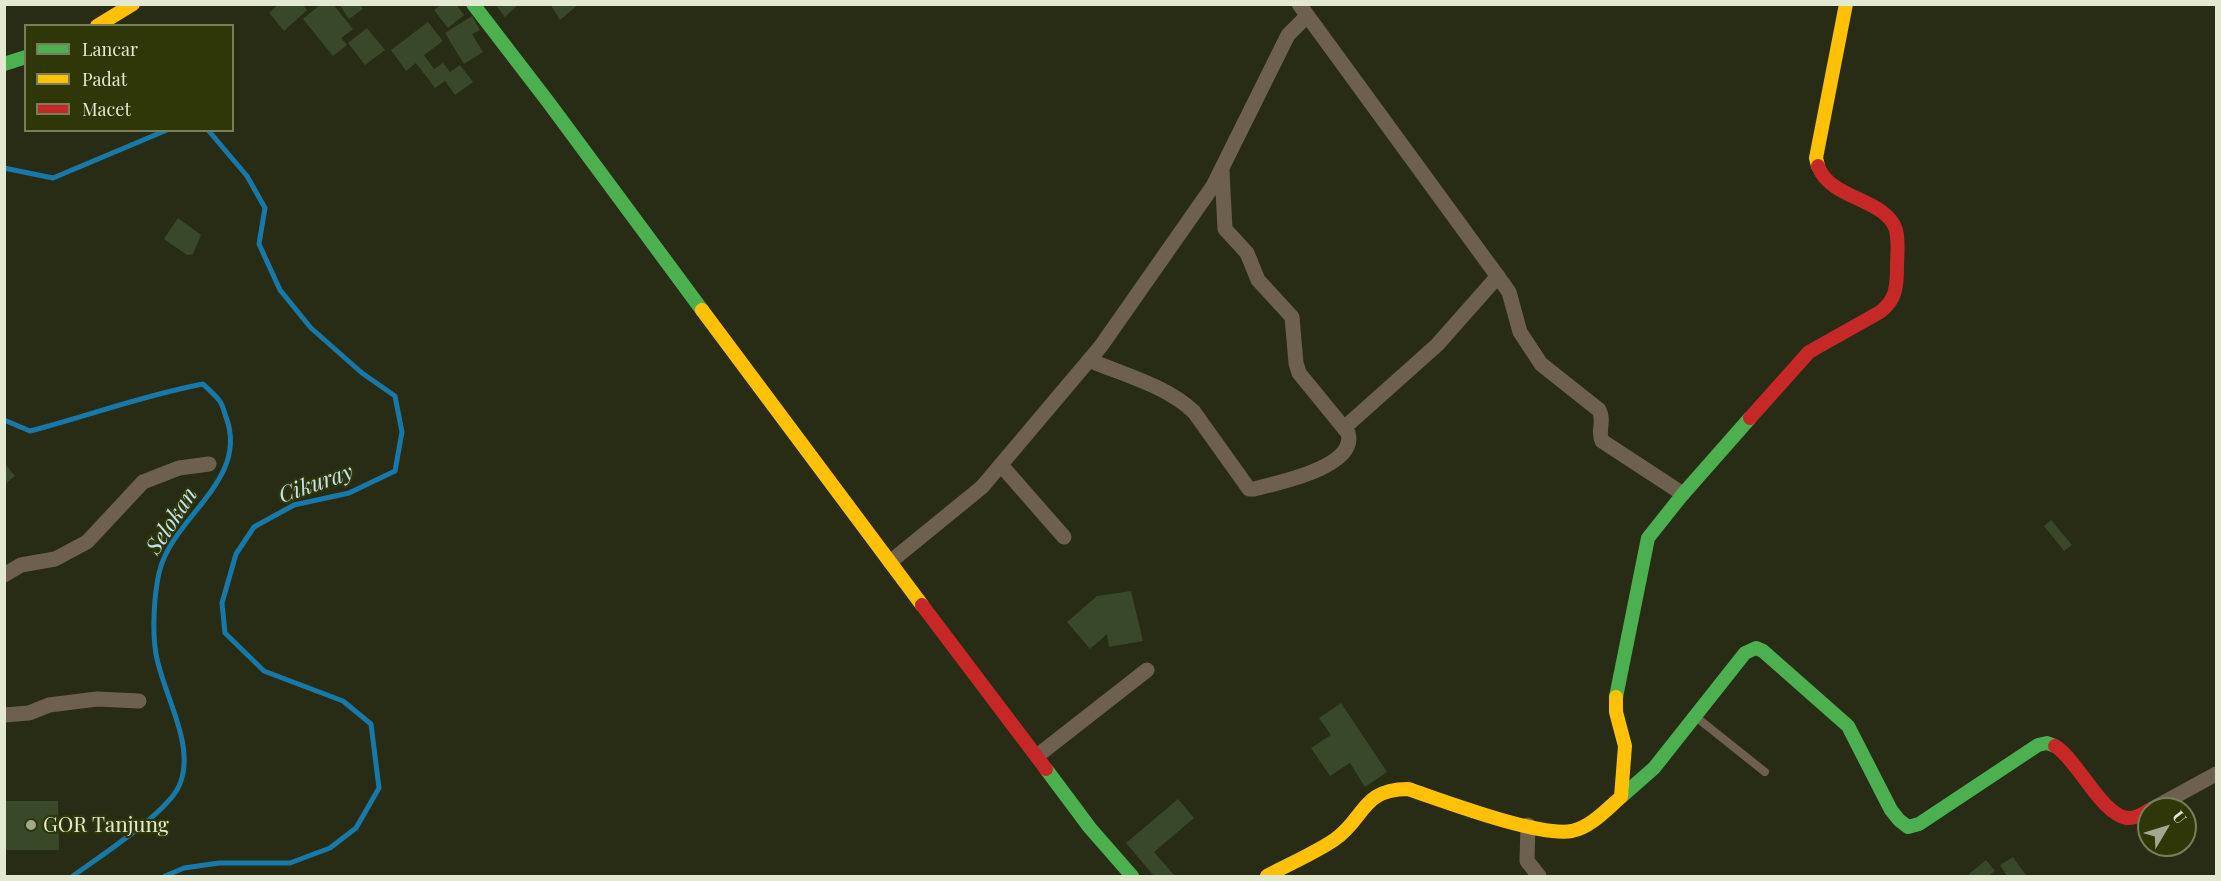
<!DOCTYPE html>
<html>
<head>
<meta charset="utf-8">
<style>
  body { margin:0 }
  #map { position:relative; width:2221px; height:881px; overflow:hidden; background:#282c14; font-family:"Playfair Display",serif }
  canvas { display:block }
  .frame { position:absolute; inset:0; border:6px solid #e3e9d1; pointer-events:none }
  .legend { position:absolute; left:24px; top:24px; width:210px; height:108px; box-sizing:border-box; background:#2f3709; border:2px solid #777e59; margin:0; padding:8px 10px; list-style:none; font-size:18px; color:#e3e9d1 }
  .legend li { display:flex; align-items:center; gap:12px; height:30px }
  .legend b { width:30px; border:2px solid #777e59 }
  .north { position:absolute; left:2137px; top:797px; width:60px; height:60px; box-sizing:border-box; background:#2f3709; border:2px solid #777e59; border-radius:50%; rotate:52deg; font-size:16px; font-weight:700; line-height:24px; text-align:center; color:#e3e9d1 }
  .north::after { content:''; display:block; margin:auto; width:21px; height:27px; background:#a2a78f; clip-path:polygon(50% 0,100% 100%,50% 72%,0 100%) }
</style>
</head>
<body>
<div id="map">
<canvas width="2221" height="881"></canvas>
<div class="frame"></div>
<ul class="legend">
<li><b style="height:8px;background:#4caf50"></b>Lancar</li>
<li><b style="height:8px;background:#ffc107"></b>Padat</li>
<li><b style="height:8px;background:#c62828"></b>Macet</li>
</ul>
<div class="north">U</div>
</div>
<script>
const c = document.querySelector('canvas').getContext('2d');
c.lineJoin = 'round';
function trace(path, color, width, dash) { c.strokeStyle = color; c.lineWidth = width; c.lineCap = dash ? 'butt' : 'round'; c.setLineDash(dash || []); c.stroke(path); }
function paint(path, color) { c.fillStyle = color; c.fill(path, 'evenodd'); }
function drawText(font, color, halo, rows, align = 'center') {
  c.font = font + ' "Playfair Display",serif'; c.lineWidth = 4.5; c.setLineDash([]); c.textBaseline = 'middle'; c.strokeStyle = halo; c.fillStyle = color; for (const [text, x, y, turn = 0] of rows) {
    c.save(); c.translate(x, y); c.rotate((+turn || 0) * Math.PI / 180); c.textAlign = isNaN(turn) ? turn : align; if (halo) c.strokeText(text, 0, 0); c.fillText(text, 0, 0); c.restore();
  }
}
trace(new Path2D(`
  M4 168 53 178 167 130
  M4 420 30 431C88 416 144 395 203 384 208 389 215 395 219 400 223 405 224 412 226 417 250 481 172 516 159 573 154 596 152 631 156 654 163 695 197 746 179 786 167 813 99 857 73 876
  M165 876 184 868 219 863H290L330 848 356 828 379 788 371 724 343 701 264 671 225 633 222 603 236 554 254 527 294 505 349 493 395 471 402 432 395 396 362 373 311 328 280 290 259 244 265 208 247 176 208 130`), '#1779a9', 5);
paint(new Path2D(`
  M279 4H302L307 10 284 31 269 13Z
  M321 4H333L353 29 341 38 347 45 333 56 303 19Z
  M339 4H360L363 9 349 19Z
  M442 4H456L464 15 448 28 434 10Z
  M495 4H519L505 17Z
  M550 4H579L560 20Z
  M472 16 480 30 472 34 483 52 464 64 445 33Z
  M428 22 443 41 424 55 434 69 443 63 450 72 460 65 473 82 455 95 445 81 435 88 416 63 406 71 391 50Z
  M367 28 385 50 365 65 348 43Z
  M178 218 201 235 193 254 187 255 164 239Z
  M4 463 15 476 4 485Z
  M2051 520 2072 545 2064 551 2044 526Z
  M1131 591 1143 641 1109 647 1107 634 1090 649 1067 622 1097 596Z
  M1341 703 1387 772 1365 787 1350 763 1330 776 1311 748 1331 735 1319 718Z
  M1178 799 1194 818 1154 852 1175 876H1154L1126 843Z
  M4 801H58L59 850H4Z
  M2013 857 2026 875 2025 876H2007L2000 865Z
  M1986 860 1995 871 1988 876H1971L1969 874Z`), '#394829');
trace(new Path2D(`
  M1696 717 1765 772`), '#6e604e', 8);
trace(new Path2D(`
  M1299 4 1504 285 1509 292 1520 332 1541 364 1599 410C1605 421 1597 431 1602 441L1683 494
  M1089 360C1124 375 1167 386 1194 412L1249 489H1254C1277 483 1358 467 1348 433L1299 373 1296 363 1292 317 1258 280 1247 253 1225 229 1222 171
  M1344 428 1437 345 1498 276
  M1001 465 1064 537
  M890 562 982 487 1101 346 1213 186 1288 35 1307 16
  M4 575 21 565 55 559 87 542 143 482 179 468 209 464
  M4 715 29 713 49 705 97 699 139 701
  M1037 756 1147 670
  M2152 809 2216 774
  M1528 825 1527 861 1539 876`), '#6e604e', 15);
trace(new Path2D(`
  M473 4 549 103 702 310
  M4 64 26 57
  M1616 697 1648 538 1683 494 1750 418
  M1046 769 1090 828 1132 876
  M1621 797 1654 768 1745 653 1756 648 1763 651 1848 726 1891 810 1899 820 1908 827 1919 824 2038 745 2047 743 2055 746`), '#4caf50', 14);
trace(new Path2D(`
  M97 26 133 4
  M1818 166 1816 158 1846 4
  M702 310 922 605
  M1267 876C1289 864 1313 854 1334 840 1365 819 1361 789 1408 789 1444 801 1538 837 1572 831 1591 827 1607 809 1621 797L1625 746 1616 712V697`), '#ffc107', 14);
trace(new Path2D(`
  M1750 418 1809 352 1880 312C1896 300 1897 287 1897 267 1897 255 1899 242 1896 230 1886 198 1830 200 1818 166
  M922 605 1046 769
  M2055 746C2077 759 2101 814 2127 818 2135 819 2143 814 2149 810`), '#c62828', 14);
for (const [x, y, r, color] of [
  [31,825,6,"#a2a78f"]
]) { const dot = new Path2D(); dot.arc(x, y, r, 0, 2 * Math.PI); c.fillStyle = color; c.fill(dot); trace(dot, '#2f3709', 2); }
drawText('21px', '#e3e9d1', '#2f3709', [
  ["GOR Tanjung",43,825]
], 'left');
drawText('italic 22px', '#c7e1f3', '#2f3709', [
  ["Cikuray",316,484,-19],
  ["Selokan",172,521,-57]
]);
</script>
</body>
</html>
